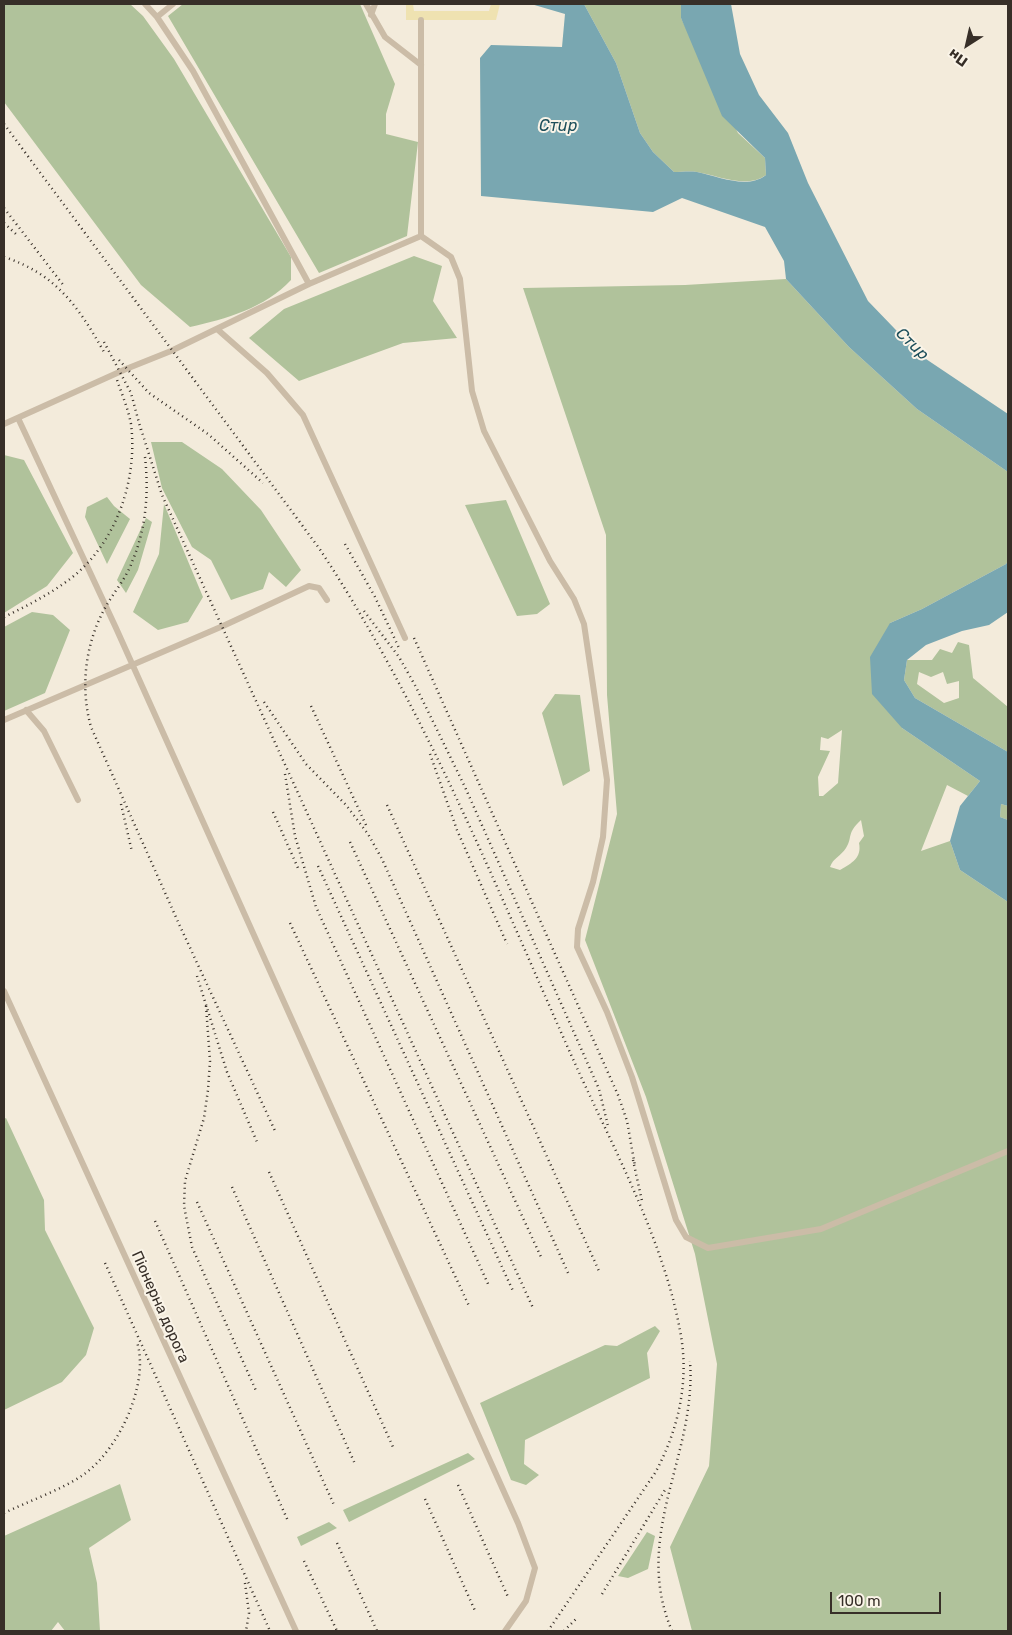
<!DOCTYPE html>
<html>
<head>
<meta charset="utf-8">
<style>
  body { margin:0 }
  #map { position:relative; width:1012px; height:1635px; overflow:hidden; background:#f3ebdb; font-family:Rubik,sans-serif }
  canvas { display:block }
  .frame { position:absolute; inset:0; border:5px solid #372f28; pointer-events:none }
  .north { position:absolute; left:942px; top:20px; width:50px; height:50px; -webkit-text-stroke:4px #faf4e8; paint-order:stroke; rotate:215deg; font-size:14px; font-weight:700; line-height:20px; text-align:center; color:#372f28 }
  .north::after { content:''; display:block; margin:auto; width:18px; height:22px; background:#372f28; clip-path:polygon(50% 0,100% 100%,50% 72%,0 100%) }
  .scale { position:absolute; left:830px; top:1592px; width:111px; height:22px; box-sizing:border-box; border:2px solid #372f28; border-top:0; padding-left:6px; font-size:15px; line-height:18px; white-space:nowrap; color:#372f28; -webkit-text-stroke:4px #faf4e8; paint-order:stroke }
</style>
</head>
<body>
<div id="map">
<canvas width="1012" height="1635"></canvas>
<div class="frame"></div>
<div class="north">Пн</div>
<div class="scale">100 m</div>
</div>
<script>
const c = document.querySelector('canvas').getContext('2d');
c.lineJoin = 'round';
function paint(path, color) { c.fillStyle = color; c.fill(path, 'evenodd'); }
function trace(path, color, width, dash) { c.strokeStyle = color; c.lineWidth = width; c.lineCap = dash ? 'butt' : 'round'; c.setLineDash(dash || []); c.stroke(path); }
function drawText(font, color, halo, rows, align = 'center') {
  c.font = font + ' Rubik,sans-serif'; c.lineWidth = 4; c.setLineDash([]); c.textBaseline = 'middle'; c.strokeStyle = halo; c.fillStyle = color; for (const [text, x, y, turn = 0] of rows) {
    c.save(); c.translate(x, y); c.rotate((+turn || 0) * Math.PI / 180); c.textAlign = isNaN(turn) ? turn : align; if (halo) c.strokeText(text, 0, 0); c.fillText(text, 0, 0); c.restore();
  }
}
paint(new Path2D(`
  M4 4H130L143 16 174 59 291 257V280C265 308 226 319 190 327L141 285 4 102Z
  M183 4H360L395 84 386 114V134L418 142 407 236 319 273 168 16Z
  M584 4H681V18L738 133 765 158 766 175C747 189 719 176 697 172 690 171 681 172 674 172L653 152 640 133 616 63Z
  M414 256 442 266 433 301 457 338 403 343 299 381 249 338 284 309Z
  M786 279 849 347 917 409 1008 472V561L1006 564 922 609 890 623 902 728 980 781 968 796 947 785 921 851 950 841 960 870 1008 902V1631H692L670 1547 709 1466 717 1364 695 1254 646 1097 585 940 617 814 607 695 606 535 523 288 685 285ZM842 730 838 783 823 796H819L818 777 830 751 820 750 821 737 828 739ZM861 820 864 836 859 843C862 858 852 863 840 870L830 867C833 858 841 856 846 848 853 837 846 834 861 820Z
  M151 442H182L222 469 261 510 301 570 286 587 269 572 263 589 231 600 211 560 192 547 162 488Z
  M4 455 24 460 73 553 47 586 4 613Z
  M107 497 114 506 130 519 107 564 85 517 87 507Z
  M506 500 550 604 537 614 517 616 465 505Z
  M164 504 203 597 188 622 158 630 133 612 159 554Z
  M146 518 152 522 138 570 126 593 117 580Z
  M32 612 53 615 70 630 45 693 4 711V627Z
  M958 642 969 645 973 678 1008 707V752L915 698 904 680 907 660H932L940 649 952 653ZM919 672 931 677 943 672 947 684 959 681V698L944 703 917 684Z
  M555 694 580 695 590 771 563 786 542 713Z
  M1001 804 1008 806V820L1000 817Z
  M6 1118 44 1200 45 1230 94 1328 86 1355 62 1382 4 1410V1119Z
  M655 1326 660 1331 647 1353 650 1378 525 1440 524 1464 539 1475 526 1485 511 1480 480 1403 605 1345 617 1346Z
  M468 1453 475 1459 349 1522 343 1510Z
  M120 1484 131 1520 89 1548 97 1583 100 1631H65L58 1622 51 1631H4V1536Z
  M329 1522 337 1528 301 1546 297 1537Z
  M647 1532 655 1536 648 1569 628 1578 618 1576Z`), '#b0c29b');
paint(new Path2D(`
  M406 4H413L414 11H489L491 4H500L496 20H406Z`), '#efe2b1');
paint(new Path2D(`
  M531 4H584L616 63 640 133 653 152 674 172C681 172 690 171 697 172 718 176 747 190 766 175L765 158 722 116 681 18V4H731L740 54 759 95 788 133 808 183 868 301 920 355 1008 414V472L917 409 849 347 786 279 784 261 765 227 682 198 653 212 481 196 480 58 491 45 562 47 565 14Z
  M1008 561V612L989 625 962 631 926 645 907 660 904 680 915 698 1008 752V806L1001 804 1000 817 1008 820V902L960 870 950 841 960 806 980 781 902 728 872 694 870 657 890 623 922 609 1006 564Z`), '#79a7b1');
trace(new Path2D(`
  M145 4 157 17 193 71 309 284
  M366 4 385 37 421 65
  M371 15 375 4
  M157 17 173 4
  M421 236V20
  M217 329 267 373 303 415 405 638
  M18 418 116 628 518 1523 535 1568 526 1601 505 1631
  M4 424 126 369 171 351 309 284 421 236 451 257 460 279 472 391 484 431 550 561 574 599 584 624 607 780 603 837 593 882 578 929 577 947 607 1012 632 1077 676 1220 686 1237 708 1248 821 1229 1008 1151
  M26 710 44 731 78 800
  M4 720 223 626 309 586 319 588 327 600
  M4 991 296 1631`), '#cbbca7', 6);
trace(new Path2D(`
  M4 124 319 548C424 707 495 884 572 1057 611 1144 665 1241 681 1336 689 1383 678 1431 655 1473L548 1631
  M4 208 64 286
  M4 223 17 235
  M4 257C56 274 78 306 104 352
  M104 342 131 393 142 434
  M119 360 149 393 208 434 263 483
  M141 429 162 495 533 1308
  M145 457C149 493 146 529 132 562 126 579 113 593 105 608 85 644 80 688 91 727L179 924 276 1133
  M345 544 375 597 399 648
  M364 611 399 657 416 687 465 787 599 1089 608 1126
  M4 617C27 606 50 594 70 579 116 544 138 480 131 424 128 408 121 392 116 377
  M414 638 618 1095 627 1121 635 1166
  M264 702 306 764 346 805 368 834 382 859 569 1275
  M311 706 366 825
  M430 754 457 830 507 944
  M285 774 295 836 316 907 489 1286
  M121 804 132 852
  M387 805 599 1271
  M273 812 298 868
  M350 842 541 1257
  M318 866 513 1291
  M290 923 470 1308
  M197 976 227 1072 257 1142
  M206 1006 210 1061 208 1090 204 1118 185 1181 184 1206 192 1247 257 1393
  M633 1160 642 1201
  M269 1172 393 1447
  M232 1187 355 1464
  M197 1202 334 1505
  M155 1221 288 1521
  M105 1263 270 1631
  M458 1485 508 1597
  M425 1499 476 1613
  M4 1513C27 1502 63 1489 83 1475 118 1451 150 1384 137 1342
  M337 1543 377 1631
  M304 1561 337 1631
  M245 1583 249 1613 246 1631
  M602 1594 665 1490
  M564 1631 578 1617
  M672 1631C631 1535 697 1456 690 1361`), '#372f28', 2.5, [1, 4]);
drawText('15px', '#372f28', '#faf4e8', [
  ["Піонерна дорога",160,1307,66]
]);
drawText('italic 16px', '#1c4e5a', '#faf4e8', [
  ["Стир",558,126],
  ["Стир",912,344,44]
]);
</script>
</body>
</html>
